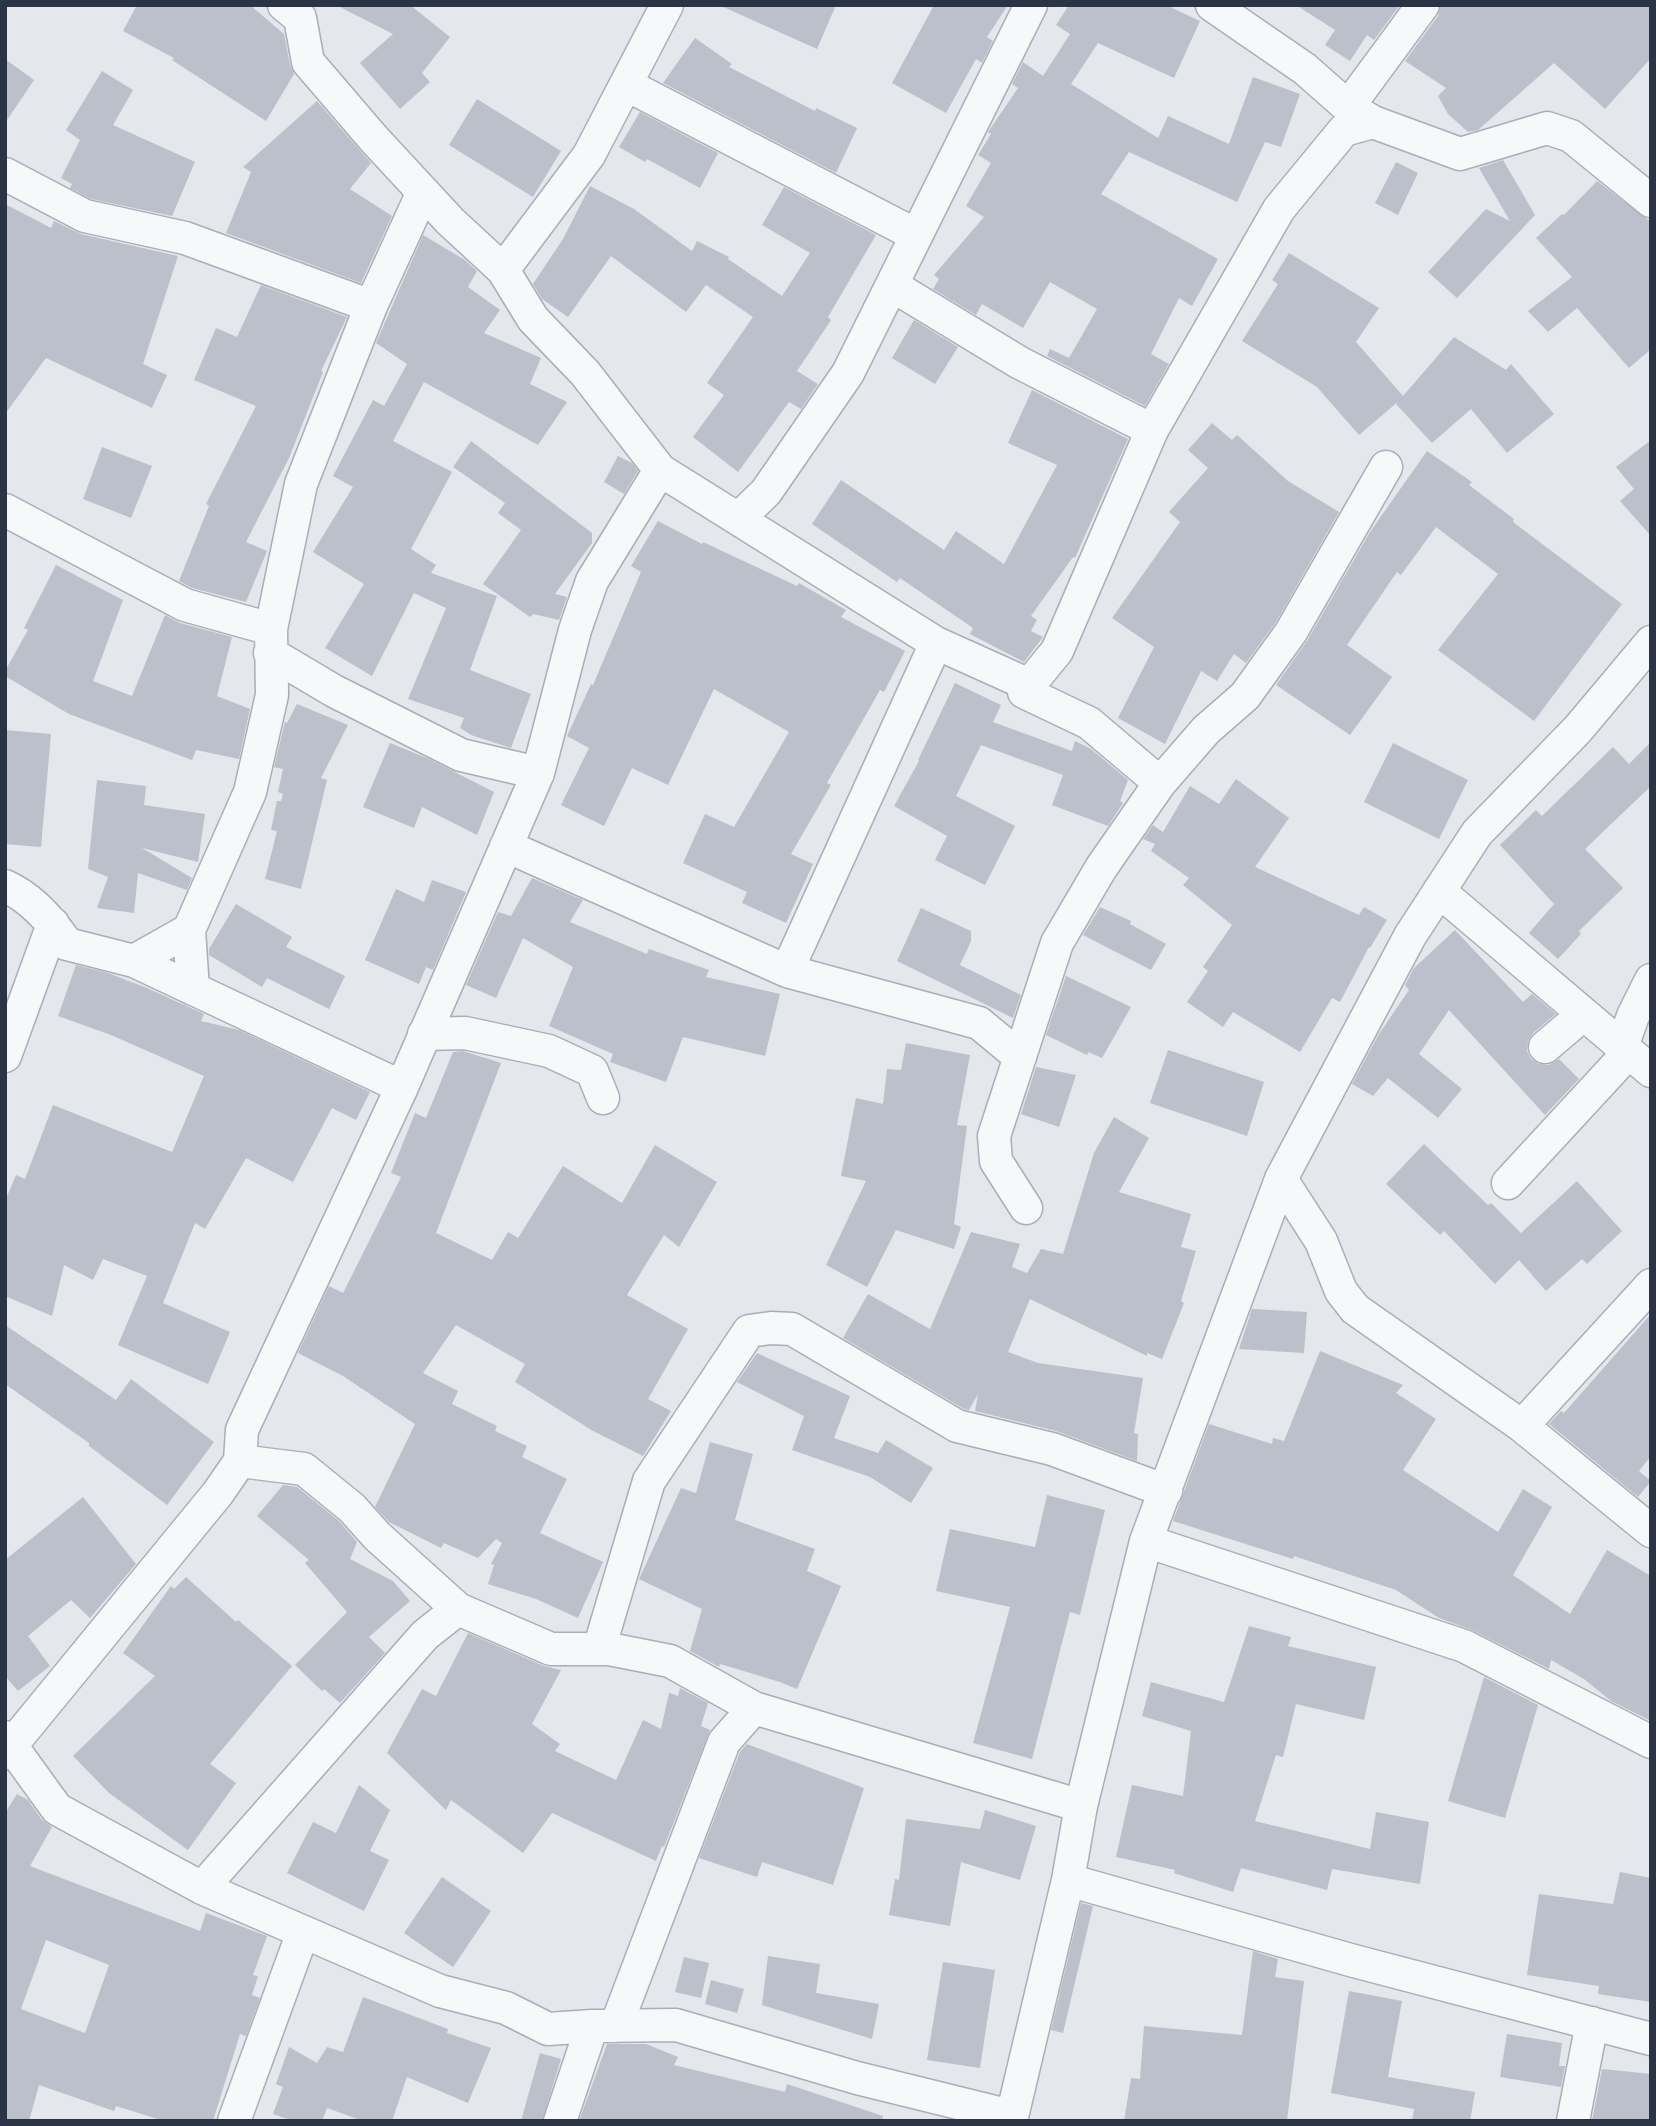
<!DOCTYPE html>
<html>
<head>
<meta charset="utf-8">
<style>
  body { margin:0 }
  #map { position:relative; width:1656px; height:2126px; overflow:hidden; background:#e4e7ec; font-family:Overpass,sans-serif }
  canvas { display:block }
  .frame { position:absolute; inset:0; border:7px solid #2b3445; pointer-events:none }
</style>
</head>
<body>
<div id="map">
<canvas width="1656" height="2126"></canvas>
<div class="frame"></div>
</div>
<script>
const c = document.querySelector('canvas').getContext('2d');
c.lineJoin = 'round';
function paint(path, color) { c.fillStyle = color; c.fill(path, 'evenodd'); }
function trace(path, color, width, dash) { c.strokeStyle = color; c.lineWidth = width; c.lineCap = dash ? 'butt' : 'round'; c.setLineDash(dash || []); c.stroke(path); }
paint(new Path2D(`
  M137 5H250L284 34 290 65 294 74 266 121 172 60 174 58 123 31Z
  M336 5H410L450 37 422 73 430 82 400 109 360 63 393 34Z
  M719 5H836L817 49Z
  M934 5H1008L987 37 993 41 982 63 976 59 946 113 892 83Z
  M1069 5H1166L1200 21 1174 78 1098 43 1071 84 1158 138 1168 116 1229 144 1253 77 1300 94 1281 147 1265 142 1237 202 1129 152 1101 194 1218 259 1192 306 1179 298 1151 354 1169 364 1145 406 1047 356 1050 349 1069 358 1097 309 1050 282 1023 328 982 304 976 315 933 289 939 279 934 275 984 217 966 206 991 163 978 155 991 134 988 132 1018 88 1012 84 1023 62 1043 76 1070 34 1056 25Z
  M1296 5H1400L1374 40 1367 35 1350 61 1325 45 1335 30Z
  M1441 5H1651V58L1605 109 1554 63 1478 130 1468 132 1448 114 1438 96 1446 88 1405 61 1438 16Z
  M695 38 732 64 729 67 815 111 816 108 857 128 836 173 663 83Z
  M5 59 34 80 5 123Z
  M102 71 133 90 113 125 195 162 172 216 91 199 70 188 72 184 61 178 80 140 66 130Z
  M477 99 561 151 533 197 449 145Z
  M317 101 371 163 350 189 392 216 361 283 226 233 251 172 243 167Z
  M640 112 718 153 700 188 647 159 645 162 619 147Z
  M1503 160 1535 215 1457 298 1428 272 1486 209 1510 221 1479 168Z
  M1396 162 1418 173 1398 215 1375 203Z
  M1597 181 1651 222V349L1629 368 1577 308 1548 332 1528 311 1572 277 1536 238 1562 214 1564 215Z
  M590 186 634 209 692 251 697 241 729 257 728 259 782 296 810 253 762 225 784 187 876 235 828 317 831 320 797 371 818 384 801 409 789 402 738 472 693 437 724 395 707 383 753 317 706 285 686 312 611 256 568 317 542 299 533 284 563 239Z
  M5 204 51 228 54 221 81 234 178 256 143 364 167 375 152 408 46 358 5 414Z
  M423 235 465 260 477 271 468 287 500 310 484 333 541 358 530 384 567 402 538 445 424 382 393 441 452 472 411 549 436 565 431 573 497 596 470 670 531 694 511 748 471 735 460 728 464 718 408 699 446 608 414 593 372 676 325 648 364 584 313 552 353 487 333 476 373 400 384 406 407 364 376 343Z
  M1289 253 1379 308 1356 342 1403 396 1454 337 1506 370 1511 364 1554 414 1507 453 1471 409 1432 443 1396 404 1400 400 1359 435 1317 387 1242 341 1278 284 1272 280Z
  M261 285 347 317 321 371 323 372 289 458 246 542 267 551 246 602 192 588 179 581 209 506 206 504 256 406 194 380 216 328 237 337Z
  M914 320 958 347 935 384 892 358Z
  M1032 390 1128 439 1075 558 1073 557 1031 616 1037 620 1031 631 1043 637 1024 662 970 634 973 628 900 578 897 582 812 524 841 480 944 550 956 531 1004 564 1057 465 1008 443Z
  M1212 423 1232 440 1237 435 1288 481 1339 512 1276 622 1246 663 1234 654 1217 681 1201 671 1165 744 1118 718 1154 647 1112 618 1180 522 1169 512 1208 468 1188 450Z
  M1651 440V536L1620 501 1634 489 1616 467Z
  M471 441 592 533V543L555 594 567 597 559 620 533 614 530 617 483 584 521 530 498 513 505 503 453 467Z
  M102 447 152 466 131 518 83 499Z
  M1427 451 1472 482 1469 485 1514 519 1513 522 1622 604 1534 721 1438 650 1498 574 1436 527 1401 575 1397 572 1347 645 1392 677 1350 735 1276 685 1307 641 1370 532Z
  M618 456 632 463 638 471 624 494 604 482Z
  M658 521 702 544 703 542 797 586 799 583 846 610 841 617 905 651 884 692 880 690 827 783 831 785 791 854 813 864 786 923 742 903 747 892 683 863 705 814 734 827 789 732 714 689 668 785 632 768 604 826 561 805 589 748 567 736 591 684 593 685 641 572 631 566Z
  M56 565 123 600 93 681 132 696 165 615 180 623 232 637 217 696 250 709 239 759 196 750 192 760 69 714 5 676V671L28 630 24 628Z
  M955 683 1001 705 993 722 1072 751 1075 741 1091 749 1128 780 1120 801 1123 803 1108 826 1052 805 1063 775 981 745 956 796 1015 826 985 885 935 860 947 836 894 806 919 761 918 760Z
  M297 704 348 725 321 778 327 780 301 889 265 879 277 831 271 830 277 801H281L283 794 278 792 283 769 274 767 285 722 287 723Z
  M5 730 51 734 41 847 5 844Z
  M1651 742V786L1585 849 1623 888 1579 931 1581 934 1558 959 1529 933 1554 904 1500 845 1536 810 1542 816 1613 747 1629 764Z
  M390 743 429 759 494 792 477 835 422 807 414 828 363 807Z
  M1393 743 1468 780 1439 839 1364 802Z
  M1236 779 1289 818 1255 867 1359 915 1364 907 1387 920 1370 948 1369 947 1340 1002 1332 998 1300 1052 1233 1012 1223 1027 1187 1002 1208 971 1203 967 1232 925 1183 885 1189 878 1151 851 1155 844 1143 839 1153 825 1163 832 1190 786 1219 804Z
  M97 780 146 786 144 805 205 814 198 862 142 848 192 878 187 890 138 873 134 913 97 908 108 877 88 869Z
  M532 878 583 900 570 922 647 954 649 949 709 970 706 977 780 994 765 1056 683 1037 666 1082 610 1062 613 1054 549 1026 573 967 523 938 496 998 466 985 498 912 511 916Z
  M432 880 466 892 433 970 426 967 419 984 365 960 396 889 424 902Z
  M236 904 292 937 286 947 345 976 329 1009 267 978 262 987 209 955V949Z
  M1100 907 1131 921 1130 924 1166 944 1151 970 1083 935Z
  M921 908 971 931V941L960 965 1021 995 1013 1018 897 961Z
  M1455 930 1523 1002 1532 994 1556 1014 1533 1033 1528 1041 1527 1051 1531 1059 1539 1064 1549 1065 1559 1059 1579 1079 1545 1115 1449 1010 1419 1054 1462 1089 1438 1118 1388 1078 1373 1096 1352 1084 1379 1034 1409 990 1405 985 1414 968Z
  M76 965 108 973 147 988 204 1014 201 1021 239 1030 370 1092 356 1120 332 1108 293 1182 246 1158 205 1229 195 1223 163 1303 230 1332 208 1384 118 1345 147 1276 103 1259 93 1280 64 1265 52 1316 5 1296V1201L16 1175 25 1179 53 1105 172 1152 204 1076 111 1035 58 1016Z
  M1066 976 1131 1007 1102 1058 1088 1052 1087 1055 1046 1035Z
  M906 1043 970 1055 957 1125 967 1126 954 1224 961 1227 954 1249 896 1230 867 1287 826 1265 866 1181 841 1176 856 1098 883 1104 887 1069 901 1070Z
  M1168 1050 1264 1082 1247 1136 1150 1103Z
  M463 1051 501 1063 436 1233 492 1260 508 1232 518 1238 563 1166 622 1203 655 1145 717 1182 679 1247 664 1235 627 1295 688 1329 648 1399 671 1411 643 1456 593 1431 515 1382 525 1364 456 1325 423 1373 458 1391 452 1404 497 1426 495 1431 527 1446 522 1457 567 1479 540 1533 603 1562 578 1618 536 1599 488 1584 494 1565 491 1564 502 1543 496 1539 478 1558 444 1543 441 1548 389 1522 375 1507 415 1424 343 1376 298 1353 329 1286 343 1293 401 1177 391 1173 415 1113 426 1118 453 1052Z
  M1036 1067 1076 1075 1059 1127 1021 1114Z
  M1114 1117 1149 1138 1119 1192 1191 1214 1181 1247 1196 1251 1181 1301 1184 1303 1162 1359 1147 1353V1356L1030 1299 1008 1352 1038 1363 1143 1378 1134 1433 1138 1434 1137 1461 1056 1431 975 1411 978 1394 969 1410 964 1409 843 1338 868 1294 930 1329 971 1232 1020 1244 1012 1267 1027 1273 1041 1249 1063 1254 1094 1153Z
  M1424 1144 1488 1205 1491 1203 1521 1233 1577 1181 1622 1231 1587 1264 1582 1259 1546 1291 1519 1260 1495 1284 1444 1231 1440 1235 1386 1184Z
  M1252 1309 1307 1312 1304 1353 1239 1349Z
  M1651 1314V1456L1639 1471 1651 1481 1638 1497 1549 1424 1561 1411 1564 1413Z
  M5 1325 116 1400 131 1379 214 1442 167 1505 89 1446V1443L5 1384Z
  M1320 1351 1403 1385 1396 1393 1436 1419 1403 1470 1498 1532 1523 1489 1552 1507 1513 1575 1570 1614 1607 1550 1651 1576V1721L1611 1701 1584 1679 1551 1660 1549 1669 1472 1630 1439 1618 1396 1590 1294 1556 1293 1559 1173 1521 1209 1424 1272 1444 1273 1438 1284 1441Z
  M757 1353 850 1396 834 1438 878 1453 886 1440 933 1468 911 1503 870 1477 792 1450 804 1416 737 1382Z
  M710 1442 753 1454 735 1520 815 1549 807 1571 841 1586 797 1689 780 1682 720 1664 719 1667 690 1651 702 1609 639 1579 681 1488 696 1493Z
  M283 1485 297 1487 339 1521 357 1542 350 1559 393 1581 410 1601 369 1637 385 1653 340 1703 324 1689 322 1691 295 1665 347 1612 305 1563 309 1560 257 1516Z
  M1047 1495 1105 1510 1080 1615 1070 1612 1032 1759 973 1743 1010 1607 936 1591 950 1529 1035 1547Z
  M83 1497 136 1564 90 1618 71 1600 28 1636 50 1666 18 1691 5 1676V1560Z
  M186 1577 236 1622 238 1620 292 1666 210 1764 236 1783 188 1850 109 1793 73 1756 155 1676 123 1653 171 1586 174 1589Z
  M1249 1626 1291 1637 1288 1646 1376 1667 1364 1720 1296 1704 1283 1757 1276 1755 1255 1821 1370 1849 1376 1812 1429 1822 1420 1884 1332 1869 1327 1890 1241 1868 1233 1892 1174 1873 1175 1870 1116 1857 1132 1785 1183 1796 1191 1731 1142 1716 1151 1682 1224 1702Z
  M468 1633 544 1666 561 1670 532 1724 560 1744 555 1751 616 1780 643 1720 661 1729 669 1693 678 1696 680 1688 708 1703 701 1726 710 1730 664 1847 662 1846 656 1861 552 1813 523 1853 451 1800 446 1810 387 1753 422 1689 436 1696Z
  M1484 1677 1538 1705 1505 1818 1448 1801Z
  M747 1744 864 1788 833 1885 762 1862 757 1877 699 1858 740 1752Z
  M359 1785 390 1810 370 1851 389 1860 364 1911 287 1873 313 1822 336 1833Z
  M17 1794 28 1800 42 1820 52 1827 30 1866 200 1931 206 1913 267 1936 253 1975 258 1976 252 1995 260 1998 246 2036 240 2034 213 2121H164L116 2106 114 2111 39 2085 29 2121H5V1813ZM46 1940 109 1965 85 2033 21 2009Z
  M985 1810 1036 1826 1020 1880 961 1862 950 1926 889 1915 895 1879 899 1880 906 1819 980 1829Z
  M1620 1872 1651 1878V2002L1598 1994 1599 1986 1527 1975 1539 1894 1613 1904Z
  M442 1877 491 1911 453 1967 404 1933Z
  M1081 1903 1093 1906 1063 2033 1051 2030Z
  M1253 1951 1278 1959 1275 1977 1304 1981 1287 2121H1124L1131 2078 1140 2079 1144 2026 1242 2035Z
  M768 1956 820 1964 816 1993 879 2004 872 2039 762 2005Z
  M684 1957 709 1963 701 1998 675 1992Z
  M943 1962 995 1970 980 2068 927 2060Z
  M711 1980 744 1989 737 2013 705 2004Z
  M1349 1991 1402 2001 1388 2077 1475 2092 1470 2121H1412L1414 2109 1331 2093Z
  M363 1997 448 2029 447 2033 491 2048 468 2103 407 2077 392 2121H363L327 2108 322 2121H293L273 2114 283 2087 276 2084 289 2047 317 2063 327 2047 343 2052Z
  M1507 2034 1562 2043 1559 2066H1565L1561 2087 1500 2077Z
  M607 2044H646L678 2057 674 2065 785 2092 787 2084 883 2116 882 2121H579Z
  M540 2053 561 2059 542 2121H521Z
  M1602 2069 1651 2074V2121H1592Z`), '#bbc0ca');
const minor = new Path2D(`
  M284 5 300 18 308 62 374 139 450 221 503 270 533 319 585 373 660 470 936 643 1027 684 1024 692 1089 723 1160 783
  M1212 5 1305 69 1348 107 1373 122 1460 154 1547 128 1571 136 1651 201
  M627 85 916 235
  M1348 107 1423 5
  M5 174 85 216 185 238 371 306
  M503 270 589 155 667 5
  M893 286 1020 363 1152 430
  M5 510 185 605 271 629
  M739 518 766 492 848 373 1031 5
  M270 653 334 691 461 755 538 773
  M1027 684 1034 679 1057 651 1152 430 1279 209 1344 130 1373 122
  M506 846 787 971 979 1023 1020 1057
  M5 886C32 898 51 920 67 944L134 961 402 1087
  M1439 891 1651 1071
  M134 961 189 930
  M787 971 936 643
  M193 989 189 930 250 792 272 695 271 629 301 484 371 306 423 192
  M424 1034 465 1033 549 1051 592 1071 603 1098
  M1545 1047 1584 1014
  M1622 1047 1633 1016 1651 980
  M5 1056 53 924
  M1281 1179 1321 1241 1341 1291 1355 1309 1522 1426 1651 1531
  M1508 1183 1629 1052
  M1026 1208 996 1161 994 1136 1057 943 1101 868 1160 783 1206 730 1245 696 1291 632 1386 467
  M1522 1426 1651 1285
  M240 1461 304 1469 352 1508 377 1536 458 1609 551 1649H609L670 1661 754 1708 1081 1806
  M1146 1541 1464 1646 1651 1742
  M599 1649 649 1481 749 1331 771 1328 792 1329 957 1426 1052 1449 1166 1491
  M5 1737 57 1809 202 1888 440 1991 506 2008 548 2029 592 2026 676 2025 857 2078 1011 2116
  M5 1753 218 1493 240 1461 242 1430 402 1087 538 773 575 630 592 581 660 470
  M1068 1880 1354 1961 1651 2039
  M202 1888 425 1635 458 1609
  M616 2026 724 1742 754 1708
  M234 2121 303 1932
  M560 2121 592 2026
  M1011 2121 1068 1880 1081 1806 1146 1541 1281 1179 1410 936 1477 833 1578 729 1651 642
  M1573 2121 1592 2023`);
trace(minor, '#a9aeb7', 35);
trace(minor, '#f7f8fa', 32);
</script>
</body>
</html>
